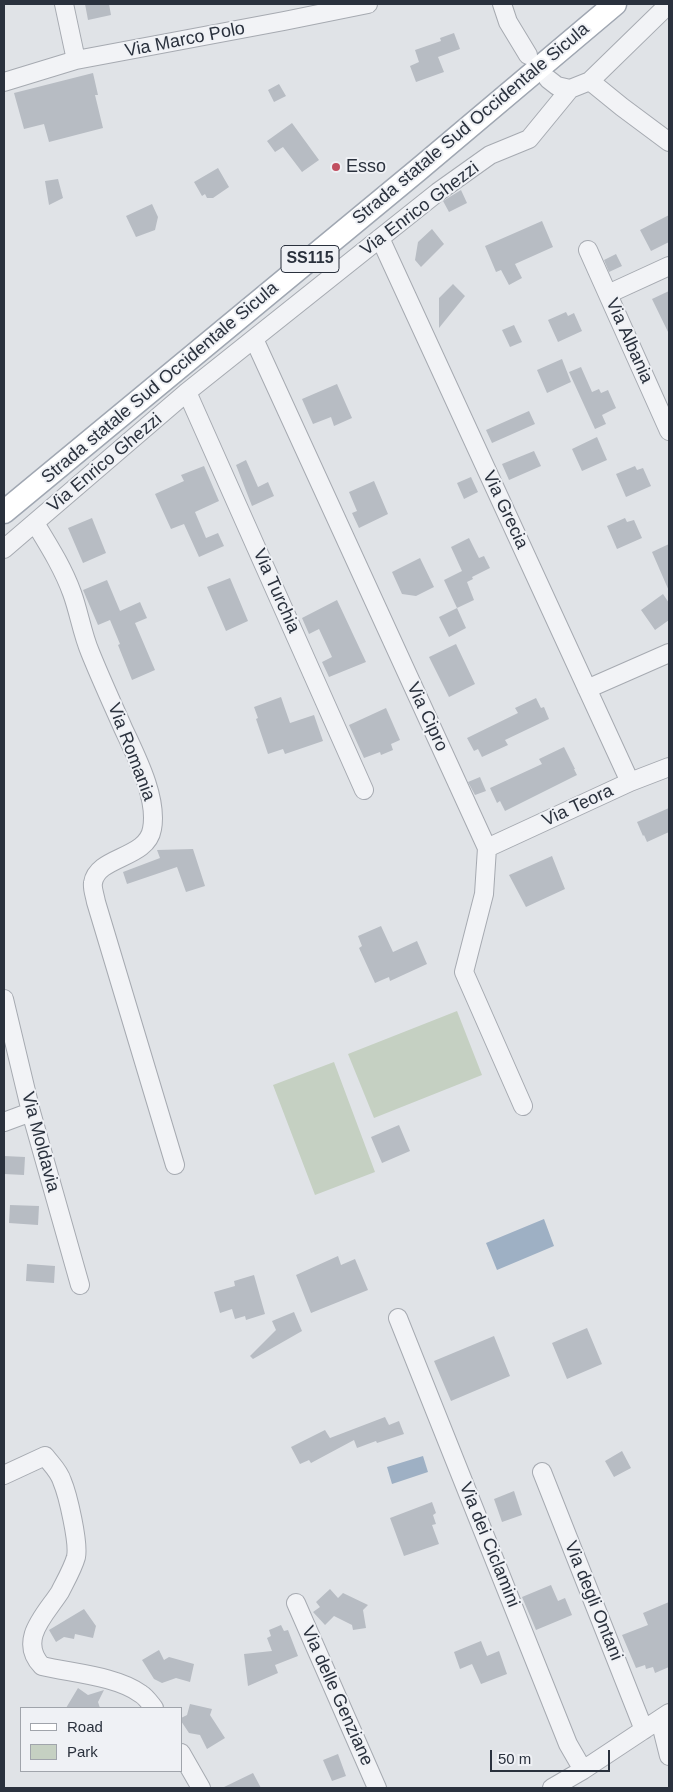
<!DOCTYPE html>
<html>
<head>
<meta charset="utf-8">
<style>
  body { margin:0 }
  #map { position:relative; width:673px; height:1792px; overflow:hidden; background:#e0e3e7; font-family:Helvetica,sans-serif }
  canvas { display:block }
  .frame { position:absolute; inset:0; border:5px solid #2a313d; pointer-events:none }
  .legend { position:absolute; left:20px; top:1707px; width:162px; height:65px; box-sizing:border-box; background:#eff1f5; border:1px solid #a0a4ab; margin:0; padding:6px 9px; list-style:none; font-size:15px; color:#2a313d }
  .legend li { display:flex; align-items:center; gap:10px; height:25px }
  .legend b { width:25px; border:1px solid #a0a4ab }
  .scale { position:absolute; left:490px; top:1750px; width:120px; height:22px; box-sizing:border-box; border:2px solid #2a313d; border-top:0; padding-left:6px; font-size:15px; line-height:18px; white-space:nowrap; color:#2a313d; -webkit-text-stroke:4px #eff1f5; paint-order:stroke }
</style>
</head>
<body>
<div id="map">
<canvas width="673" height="1792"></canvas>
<div class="frame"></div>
<ul class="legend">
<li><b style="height:6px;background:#fff"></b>Road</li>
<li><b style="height:14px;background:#c5d0c2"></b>Park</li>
</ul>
<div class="scale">50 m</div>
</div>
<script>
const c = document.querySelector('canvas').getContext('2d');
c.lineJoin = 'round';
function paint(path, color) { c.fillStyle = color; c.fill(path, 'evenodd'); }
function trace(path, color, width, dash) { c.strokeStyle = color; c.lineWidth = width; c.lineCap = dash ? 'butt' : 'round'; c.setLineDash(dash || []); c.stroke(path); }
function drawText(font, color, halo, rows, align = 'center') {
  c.font = font + ' Helvetica,sans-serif'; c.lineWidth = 4; c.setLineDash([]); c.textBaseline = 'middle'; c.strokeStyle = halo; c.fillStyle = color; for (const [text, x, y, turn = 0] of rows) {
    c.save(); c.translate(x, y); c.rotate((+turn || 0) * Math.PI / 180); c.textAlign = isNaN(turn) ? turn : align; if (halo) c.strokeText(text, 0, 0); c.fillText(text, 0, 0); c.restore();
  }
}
paint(new Path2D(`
  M457 1011 482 1075 374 1118 348 1054Z
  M334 1062 375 1172 315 1195 273 1085Z`), '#c5d0c2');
paint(new Path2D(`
  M544 1219 554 1246 497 1270 486 1243Z
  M423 1456 428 1472 392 1484 387 1467Z`), '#9eb0c4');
paint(new Path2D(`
  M85 4H109L111 15 88 20Z
  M454 33 460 49 438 57 444 72 416 82 410 66 419 62 415 50 441 41 440 38Z
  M93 73 98 95H95L103 128 49 142 44 124 24 129 14 93Z
  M279 84 286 96 274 102 268 90Z
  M292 123 319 160 302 172 283 147 275 152 267 141Z
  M218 168 229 187 213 198H207L205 194 202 196 194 182Z
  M58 179 63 198 49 205 45 181Z
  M461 190 467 203 449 212 443 201Z
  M152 204 158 217 155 230 136 237 126 216Z
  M669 215V242L651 251 640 230Z
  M542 221 553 247 515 264 522 278 509 285 501 270 496 272 485 246Z
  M432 229 444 244 421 267 415 260 418 242Z
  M616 254 622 266 609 272 604 260Z
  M453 284 465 296 439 328V298Z
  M669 291V334L652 299Z
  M566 312 568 316 574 313 582 331 558 342 548 320Z
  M514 325 522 342 510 347 502 330Z
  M562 359 571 382 547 393 537 370Z
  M581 367 592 392 599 389 601 393 608 390 616 408 602 415 606 424 595 429 569 372Z
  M337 384 352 418 334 426 331 417 313 424 302 399Z
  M529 411 535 424 492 443 486 430Z
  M597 437 607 460 582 471 572 449Z
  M534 451 541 466 509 480 502 464Z
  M246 460 258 487 268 482 274 496 252 506 236 465Z
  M204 466 219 501 195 512 206 538 218 533 224 546 199 557 184 524 171 529 155 494 184 481 181 475Z
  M635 466 637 470 643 468 651 486 626 497 616 474Z
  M471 477 478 492 464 499 457 483Z
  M374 481 388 514 359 528 352 513 357 511 349 492Z
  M92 518 106 553 83 563 68 528Z
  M625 518 627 522 634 520 642 538 617 549 607 526Z
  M469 538 479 558 484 556 490 568 472 577 473 579 467 582 474 600 457 608 444 580 462 571 451 547Z
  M669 544V591L652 552Z
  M420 558 434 587 416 596 402 594 392 572Z
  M230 578 248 621 226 631 207 587Z
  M107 580 120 611 140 602 147 618 135 623 155 670 132 680 118 645 120 644 110 620 98 625 83 590Z
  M663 594 669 603V620L655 630 641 610Z
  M337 600 366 662 329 677 322 662 332 657 319 629 309 634 302 618Z
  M457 608 466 628 449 637 439 617Z
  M456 644 475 684 449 697 429 657Z
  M281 697 290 723 314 715 323 741 285 754 283 749 268 754 256 719 258 718 254 707Z
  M536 698 541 708 544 707 549 719 505 740 508 745 482 757 478 749 474 751 467 738 518 713 515 708Z
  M386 708 400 740 391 744 393 750 381 755 380 752 364 758 349 725Z
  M564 747 575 769H574L577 775 505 811 500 801 497 803 490 788 542 764 539 759Z
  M480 777 486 791 475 795 468 782Z
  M669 808V832L647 842 644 835 643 836 637 822Z
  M193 849 205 886 186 892 177 867 127 884 123 872 160 858 157 850Z
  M552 856 565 889 526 907 509 875Z
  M381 926 393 952 417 941 427 964 390 981 389 977 375 983 359 948 362 946 358 936Z
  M399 1125 410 1151 382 1163 371 1137Z
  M4 1156 25 1157 24 1175 4 1174Z
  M10 1205 39 1206 38 1225 9 1223Z
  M338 1256 341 1265 355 1259 368 1290 311 1313 296 1275Z
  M27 1264 55 1266 54 1283 26 1281Z
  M254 1275 265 1314 246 1320 245 1316 235 1319 232 1309 220 1313 214 1292 235 1286 234 1281Z
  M294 1312 302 1331 253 1359 250 1356 276 1330 272 1321Z
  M587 1328 602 1364 567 1379 552 1343Z
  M494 1336 510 1376 451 1401 434 1361Z
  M385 1417 389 1425 399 1421 404 1434 377 1443 376 1441 357 1448 354 1440 311 1463 309 1460 300 1464 291 1447 325 1430 330 1438Z
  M622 1451 631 1468 614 1477 605 1461Z
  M514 1491 522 1515 502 1522 494 1499Z
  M432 1502 436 1513 433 1515 436 1524 432 1525 439 1544 404 1556 390 1518Z
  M551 1585 558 1601 565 1598 572 1615 536 1630 522 1597Z
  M330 1589 338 1598 343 1593 368 1605 363 1610 366 1628 353 1630 352 1625 334 1616 325 1625 313 1612 320 1607 316 1602Z
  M669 1602V1667L655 1673 653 1667 646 1669 645 1665 636 1668 622 1635 648 1625 643 1613Z
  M84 1609 96 1626 93 1638 75 1634 74 1639 64 1637 56 1642 49 1630Z
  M281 1625 284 1631 288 1630 298 1656 275 1665 278 1673 248 1686 244 1654 272 1651 267 1638 271 1636 269 1630Z
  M481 1641 487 1656 499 1651 507 1674 481 1684 472 1664 460 1669 454 1652Z
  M159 1650 164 1660 169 1657 194 1664 190 1682 176 1678 162 1683 154 1679 142 1660Z
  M78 1688 88 1695 104 1690 98 1702 100 1708H66Z
  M190 1704 212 1709 210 1715 225 1738 207 1749 200 1735 189 1733 181 1721V1718L187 1715Z
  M338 1754 346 1776 332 1781 323 1760Z
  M253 1773 261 1788H222Z`), '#b7bcc3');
const minor = new Path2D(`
  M64 4 76 60
  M502 4 508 22 528 55
  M548 79 557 86 570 89
  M590 81 622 107 669 142
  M4 82 76 60 284 21 368 4
  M380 238 630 782
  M588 250 669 431
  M608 294 669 266
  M254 339 487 848 484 894 464 972 523 1106
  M187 392 364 790
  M35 523C49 546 63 568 72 593 79 612 82 633 90 652 100 677 112 703 123 728 136 756 158 798 152 829 147 859 97 856 93 883 92 888 95 896 96 902L175 1165
  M4 549 187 392 438 192 490 155 529 139 570 89 590 81 669 4
  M587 689 669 653
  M487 848 630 782 669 767
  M4 999 31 1112 80 1285
  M4 1122 31 1112
  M398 1318 568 1744 583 1770
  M542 1472 644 1730
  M4 1475 45 1456C51 1464 59 1471 62 1481 68 1495 79 1543 76 1557 73 1568 65 1582 60 1592 46 1614 17 1640 42 1666 71 1673 117 1676 141 1694 146 1697 150 1703 154 1708
  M296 1603 377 1788
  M660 1720 669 1756
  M181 1753 201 1788
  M552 1788 583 1770 669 1713`);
const major = new Path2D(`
  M4 512 418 170 615 4`);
trace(minor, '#a6aab1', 20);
trace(major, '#a0a7b2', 25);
trace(minor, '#f2f3f6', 18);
trace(major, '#fff', 22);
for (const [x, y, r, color] of [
  [336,167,5,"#c15061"]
]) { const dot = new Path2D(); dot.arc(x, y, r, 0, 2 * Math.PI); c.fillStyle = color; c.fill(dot); trace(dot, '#eff1f5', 2); }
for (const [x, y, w] of [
  [310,259,58]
]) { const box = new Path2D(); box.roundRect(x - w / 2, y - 13.5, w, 27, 4); c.fillStyle = '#eff1f5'; c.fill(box); trace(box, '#2a313d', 1); }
drawText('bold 16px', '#2a313d', null, [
  ["SS115",310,259]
]);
drawText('18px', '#2a313d', '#eff1f5', [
  ["Via Marco Polo",185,40,-11],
  ["Strada statale Sud Occidentale Sicula",471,124,-40],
  ["Via Enrico Ghezzi",420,209,-37],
  ["Via Albania",629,341,66],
  ["Strada statale Sud Occidentale Sicula",160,383,-40],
  ["Via Enrico Ghezzi",105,463,-40],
  ["Via Grecia",505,510,65],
  ["Via Turchia",276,591,66],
  ["Via Cipro",427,717,65],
  ["Via Romania",131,752,69],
  ["Via Teora",578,806,-25],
  ["Via Moldavia",40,1142,75],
  ["Via dei Ciclamini",489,1545,68],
  ["Via degli Ontani",593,1601,68],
  ["Via delle Genziane",337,1696,66]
]);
drawText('18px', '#2a313d', '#eff1f5', [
  ["Esso",346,167]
], 'left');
</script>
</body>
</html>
